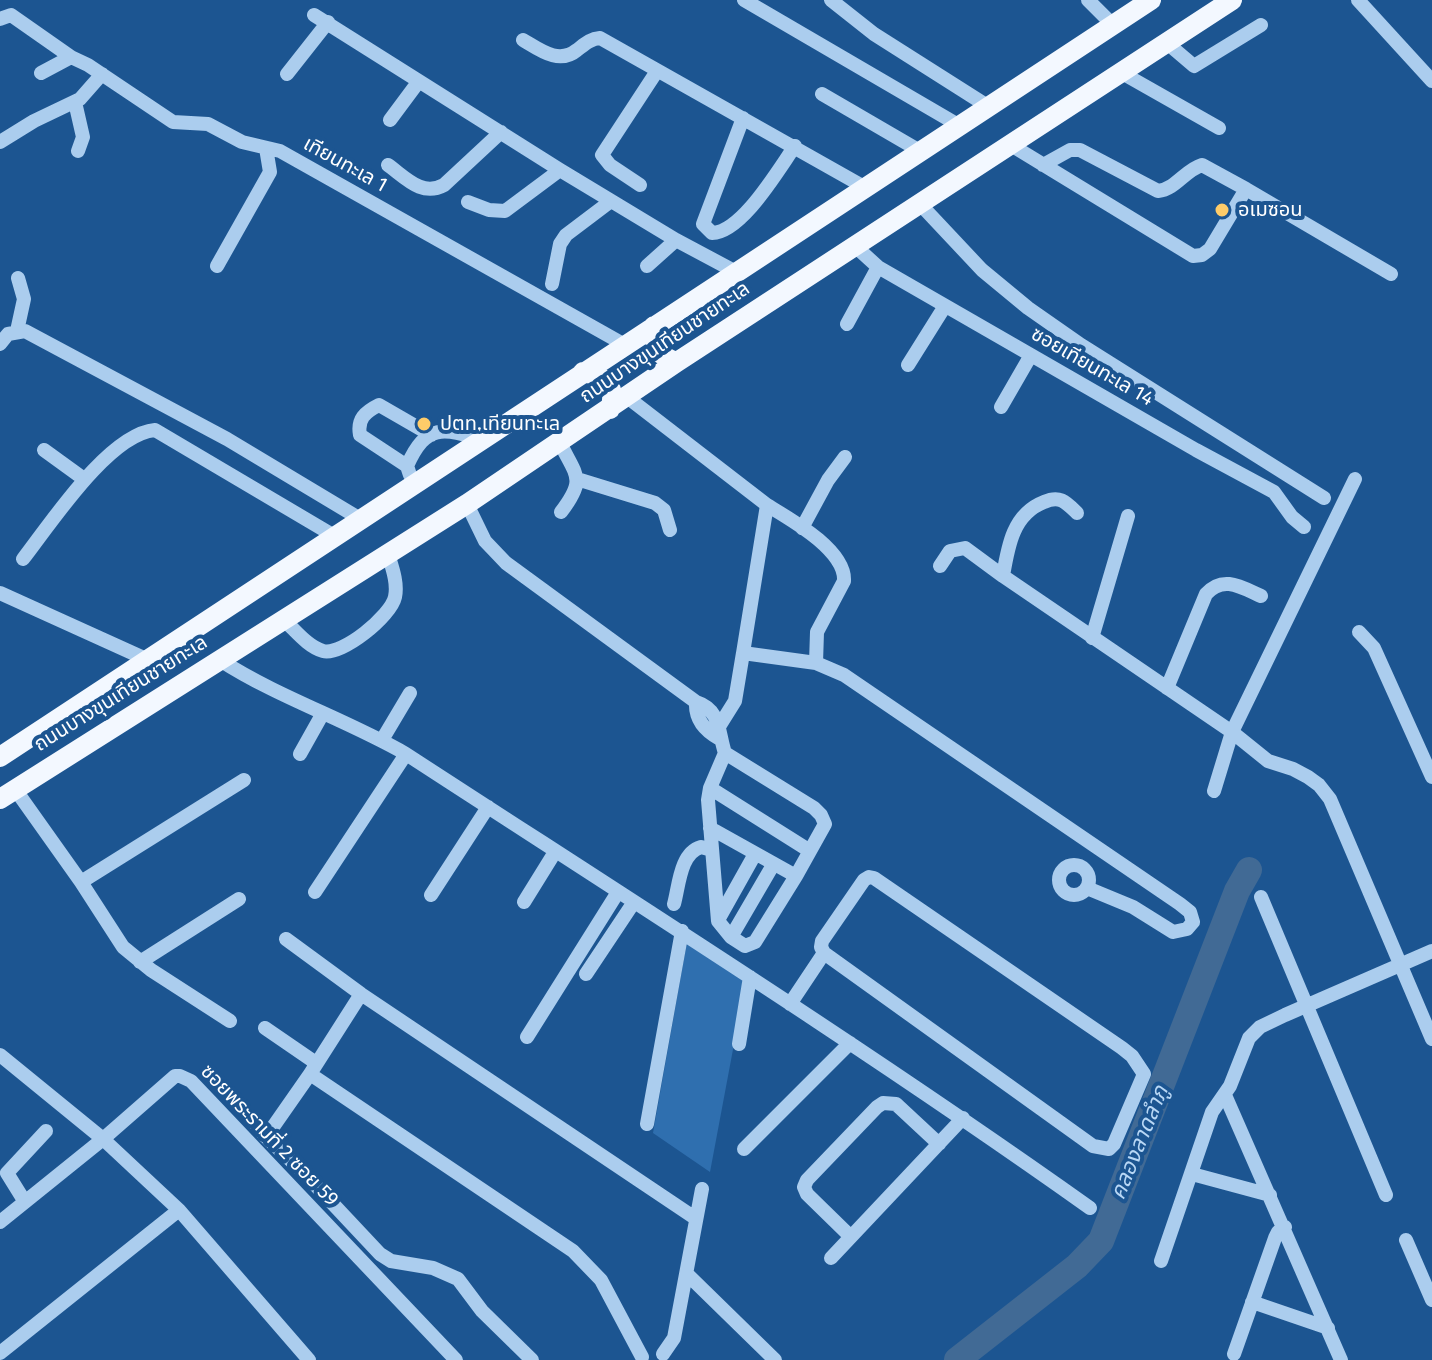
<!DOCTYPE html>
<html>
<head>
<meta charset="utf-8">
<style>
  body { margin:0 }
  canvas { display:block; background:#1c5591 }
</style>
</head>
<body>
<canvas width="1432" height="1360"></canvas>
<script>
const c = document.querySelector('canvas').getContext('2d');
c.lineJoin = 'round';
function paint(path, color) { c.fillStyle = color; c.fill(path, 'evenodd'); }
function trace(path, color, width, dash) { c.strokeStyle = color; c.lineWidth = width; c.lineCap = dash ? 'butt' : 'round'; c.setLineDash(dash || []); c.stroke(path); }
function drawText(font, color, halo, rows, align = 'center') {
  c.font = font + ' "Fira Sans","Noto Sans Thai",sans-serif'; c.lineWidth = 8; c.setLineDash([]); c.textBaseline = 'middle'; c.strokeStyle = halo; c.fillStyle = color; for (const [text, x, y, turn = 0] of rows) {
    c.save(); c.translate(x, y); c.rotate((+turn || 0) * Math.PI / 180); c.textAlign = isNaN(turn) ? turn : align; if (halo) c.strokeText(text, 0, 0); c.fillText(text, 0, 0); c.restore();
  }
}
paint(new Path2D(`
  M687 942 746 980 710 1172 653 1133Z`), '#2f6faf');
trace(new Path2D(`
  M957 1360 1077 1266 1101 1241 1237 891 1249 870`), '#416a95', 26);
trace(new Path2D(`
  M744 0 960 126
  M831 0 874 34 989 107
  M1088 0 1113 25
  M1358 0 1432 81
  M314 15 560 170 676 240 736 272
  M0 19 11 15 71 57
  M523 40C540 50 559 65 577 50 585 44 590 39 600 38L866 188
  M1167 43 1194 66 1261 25
  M41 73 71 57 88 65 173 122 208 124 242 142 280 151 625 345
  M1122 73 1219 128
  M287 74 328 22
  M822 94 920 151
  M75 102 83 137 78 151
  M743 118 703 224 712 233C742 232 778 170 795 146
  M390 120 419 81
  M0 142 34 121 80 99 102 74
  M1011 145 1193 256 1202 255 1210 249 1246 189 1391 274
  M388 165C406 178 422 197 444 185L501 132
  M1043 165 1070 150H1080L1158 191C1176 189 1185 170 1202 165L1246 189
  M640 185 610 165 602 155 657 71
  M468 202 489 210 505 211 560 170
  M920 204 982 270 1028 308 1081 345 1324 498
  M855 246 878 267 1196 450 1274 492 1292 517 1304 527
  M217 266 270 172 266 148
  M647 266 676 240
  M552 284 560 244 566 235 611 201
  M847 324 878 267
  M17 331 24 299 18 278
  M0 344 8 334 25 331 227 439 362 520
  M908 365 945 306
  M627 397 767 505 743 653 816 663 844 675 1180 904 1190 912 1193 922 1187 929 1173 932 1133 907 1087 888
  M1001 407 1031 355
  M560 443C577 477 586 479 561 512
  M44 450 84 479
  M407 466 360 435C357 419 365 412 379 405L431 435
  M410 475 407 466C426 423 443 428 483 440
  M577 479 655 503 664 510 670 530
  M467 504 485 541 506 563 696 702C721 710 718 732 725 753L710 788 708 800 718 921 731 937 745 946 755 942 796 876
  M767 505C790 519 846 550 844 581L817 632 816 663
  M1077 513C1066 502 1060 495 1044 502 1013 514 1008 546 1003 576L1232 732 1268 761 1293 769 1308 777 1319 785 1330 799 1432 1039
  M802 528 828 480 845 457
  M23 559C51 523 109 434 155 430L336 537
  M940 566 950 551 965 548 1003 576
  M0 593 148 660
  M284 620C295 630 308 647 323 651 342 656 391 616 395 597 398 583 392 567 388 554
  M1359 632 1374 648 1432 777
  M1092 638 1128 516
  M220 660C279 698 345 719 406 754 635 903 866 1049 1090 1208
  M1167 688 1206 594C1223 575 1241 587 1261 596
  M696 702C695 719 705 731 720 739
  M720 725 735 701 743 653
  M382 740 410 693
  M300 754 323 713
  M710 788 810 851
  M15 789 81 882 123 947 151 970 230 1021
  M1214 791 1232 732 1355 479
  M710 828 796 876 825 824 821 815 814 808 725 753
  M1059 880a15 15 0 1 1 30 0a15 15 0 1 1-30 0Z
  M81 882 244 780
  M315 892 406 754
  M431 895 488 807
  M1261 897 1386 1195
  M524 902 555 852
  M674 904C679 886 680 853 701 847L712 850
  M718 920 755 854
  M731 937 773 865
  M286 939 361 994 695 1218
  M140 962 239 899
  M586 974 634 902
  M790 1004 824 953 821 947 822 941 864 880 869 877 874 878 1122 1048 1132 1056 1144 1074 1114 1144 1109 1149 1093 1146 824 953
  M265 1028 316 1063
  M527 1037 618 892
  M739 1044 750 977
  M0 1055 103 1139 179 1210 309 1360
  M310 1074 573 1251 601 1280 642 1357
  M1225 1095 1341 1360
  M251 1117 266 1137 303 1172 380 1254 391 1261 433 1268 458 1279 482 1311 532 1360
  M647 1124 682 931
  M266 1137 310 1074 361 994
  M744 1149 850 1043
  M1192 1174 1270 1195
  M25 1202 7 1173 46 1131
  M0 1222 103 1139 175 1076H180L191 1081 456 1360
  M850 1236 807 1194 804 1187 807 1180 877 1107 883 1103 896 1104 939 1144
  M1406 1240 1432 1300
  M831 1258 963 1118
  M1161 1261 1212 1112 1230 1086 1249 1038 1260 1027 1285 1015 1432 951
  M688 1275 775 1360
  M1252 1302 1328 1328
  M0 1353 179 1210
  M663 1354 674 1338 702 1189
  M1234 1354 1275 1238 1278 1232 1285 1227`), '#abcdee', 14);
trace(new Path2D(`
  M654 326C655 347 655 355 677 362
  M583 372C603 375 618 387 610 409
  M0 757 1151 0
  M0 799 467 504 677 362 1232 0`), '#f3f8ff', 20);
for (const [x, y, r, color] of [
  [1222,210,8,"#fecc69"],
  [424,424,8,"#fecc69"]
]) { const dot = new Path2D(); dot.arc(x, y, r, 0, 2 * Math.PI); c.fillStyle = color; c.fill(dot); trace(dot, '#1c5591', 3); }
drawText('20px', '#fff', '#1c5591', [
  ["เทียนทะเล 1",345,165,29],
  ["ถนนบางขุนเทียนชายทะเล",665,343,-34],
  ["ซอยเทียนทะเล 14",1092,367,30],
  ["ถนนบางขุนเทียนชายทะเล",121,694,-32],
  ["ซอยพระรามที่ 2 ซอย 59",269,1136,46]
]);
drawText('20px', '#fff', '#1c5591', [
  ["อเมซอน",1238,210],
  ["ปตท.เทียนทะเล",440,424]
], 'left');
drawText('italic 22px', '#b8d7f5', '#1c5591', [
  ["คลองลาดลำภู",1140,1143,-68]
]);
</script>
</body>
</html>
